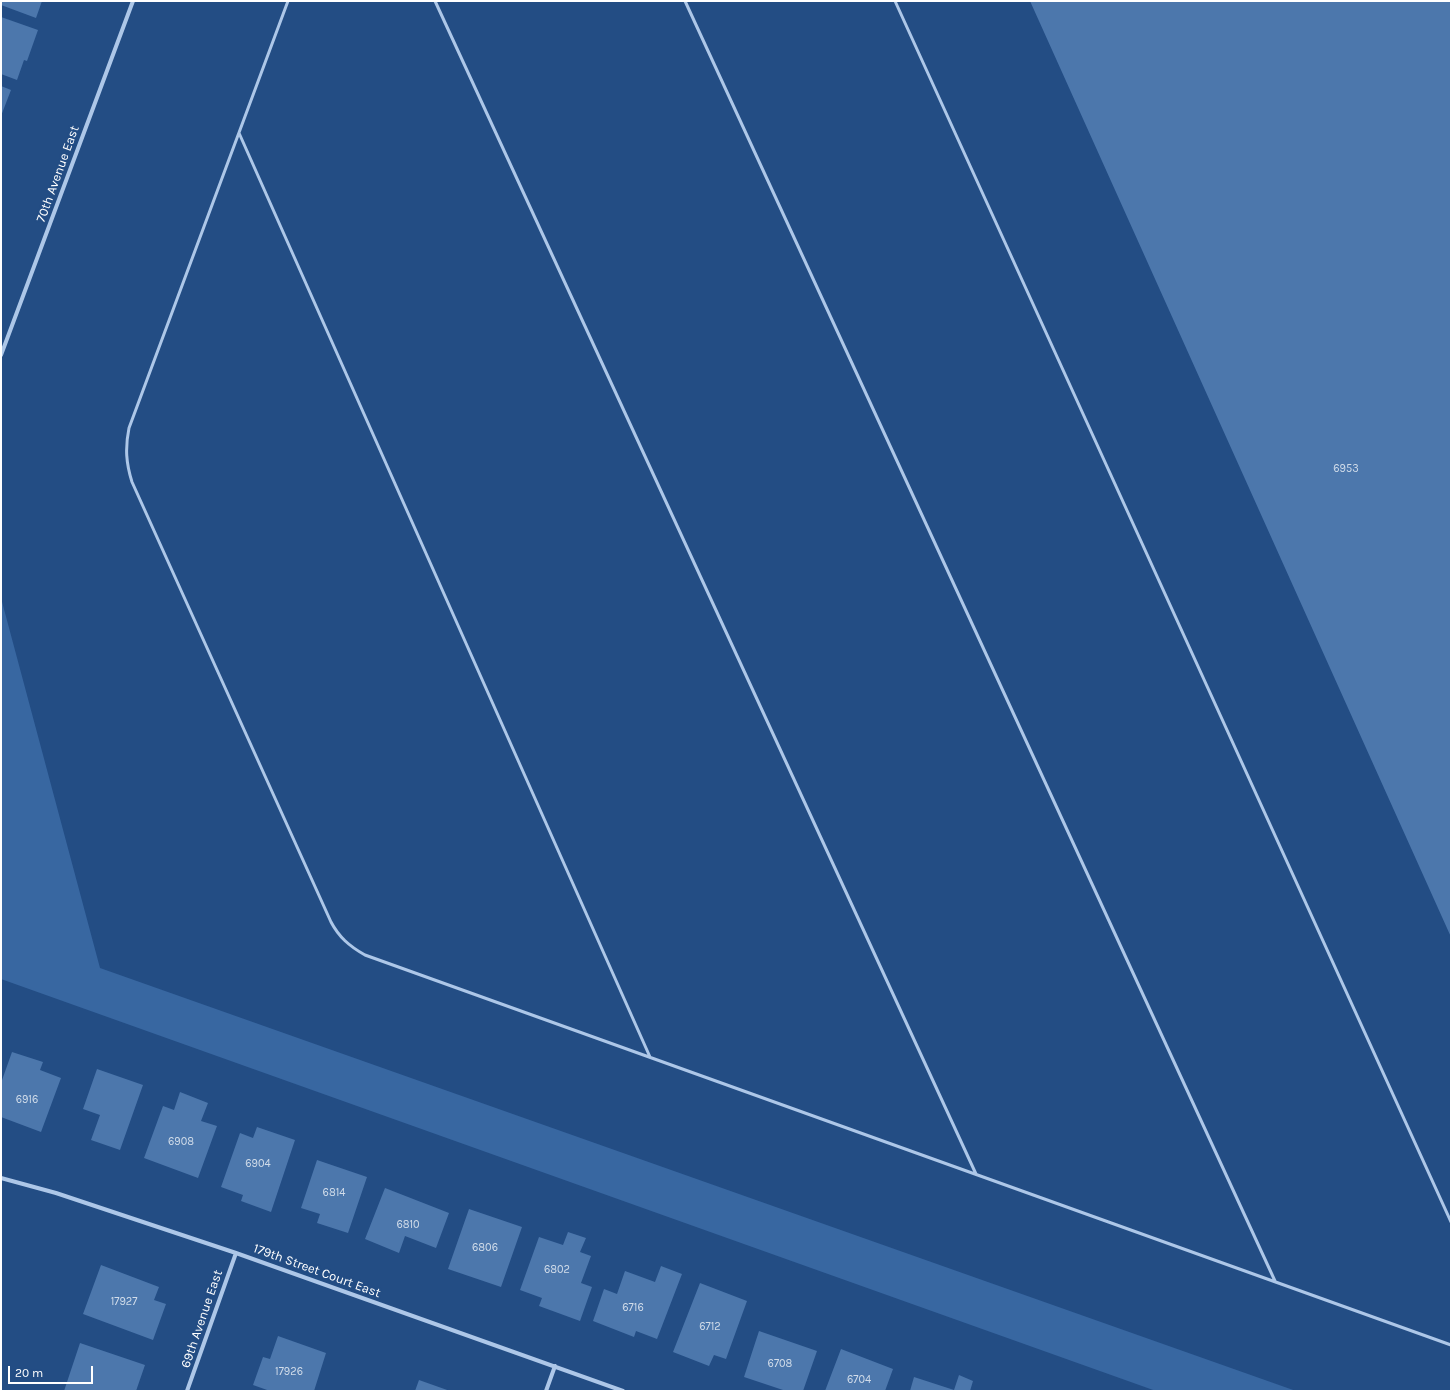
<!DOCTYPE html>
<html>
<head>
<meta charset="utf-8">
<style>
  body { margin:0 }
  #map { position:relative; width:1452px; height:1392px; overflow:hidden; background:#234d84; font-family:Karla,sans-serif }
  canvas { display:block }
  .frame { position:absolute; inset:0; border:2px solid #fff; pointer-events:none }
  .scale { position:absolute; left:8px; top:1366px; width:85px; height:18px; box-sizing:border-box; border:2px solid #fff; border-top:0; padding-left:5px; font-size:12px; line-height:14px; white-space:nowrap; color:#fff; -webkit-text-stroke:3px #234d84; paint-order:stroke }
</style>
</head>
<body>
<div id="map">
<canvas width="1452" height="1392"></canvas>
<div class="frame"></div>
<div class="scale">20 m</div>
</div>
<script>
const c = document.querySelector('canvas').getContext('2d');
c.lineJoin = 'round';
function paint(path, color) { c.fillStyle = color; c.fill(path, 'evenodd'); }
function trace(path, color, width, dash) { c.strokeStyle = color; c.lineWidth = width; c.lineCap = dash ? 'butt' : 'round'; c.setLineDash(dash || []); c.stroke(path); }
function drawText(font, color, halo, rows, align = 'center') {
  c.font = font + ' Karla,sans-serif'; c.lineWidth = 4; c.setLineDash([]); c.textBaseline = 'middle'; c.strokeStyle = halo; c.fillStyle = color; for (const [text, x, y, turn = 0] of rows) {
    c.save(); c.translate(x, y); c.rotate((+turn || 0) * Math.PI / 180); c.textAlign = isNaN(turn) ? turn : align; if (halo) c.strokeText(text, 0, 0); c.fillText(text, 0, 0); c.restore();
  }
}
paint(new Path2D(`
  M1 598 100 968 1296 1391H1156L1 979Z`), '#3867a1');
paint(new Path2D(`
  M1 1H42L36 18 1 5Z
  M1030 1H1451V937Z
  M1 17 38 30 27 61 24 60 17 80 1 74Z
  M1 86 11 90 1 116Z
  M12 1052 43 1062 40 1070 61 1078 41 1132 1 1117V1083Z
  M97 1069 143 1085 120 1150 91 1140 100 1115 83 1109Z
  M180 1092 208 1103 201 1121 217 1126 198 1178 144 1158 163 1106 174 1110Z
  M257 1127 295 1140 271 1212 241 1201 243 1195 221 1187 240 1133 253 1138Z
  M317 1160 367 1177 348 1233 317 1223 320 1214 301 1208Z
  M385 1188 449 1213 436 1248 405 1236 399 1253 365 1239Z
  M469 1209 522 1227 501 1287 448 1269Z
  M568 1232 586 1238 580 1252 591 1256 581 1283 592 1287 580 1321 539 1306 542 1298 520 1290 539 1237 563 1245Z
  M101 1265 159 1287 154 1300 166 1304 153 1340 83 1314Z
  M661 1266 682 1274 657 1339 636 1331 634 1337 593 1321 604 1289 617 1294 625 1271 655 1282Z
  M700 1283 747 1301 726 1359 714 1355 709 1366 673 1352Z
  M759 1331 817 1351 803 1391H786L744 1377Z
  M278 1336 326 1353 314 1391H270L253 1385 263 1357 270 1359Z
  M80 1343 145 1365 136 1391H64Z
  M841 1349 893 1369 885 1391H825Z
  M959 1375 973 1381 970 1391H910L914 1377 954 1390Z
  M419 1380 450 1391H415Z`), '#4c77ac');
trace(new Path2D(`
  M288 1 129 428C125 448 126 463 132 482L331 922C339 937 349 946 365 955L1451 1345
  M435 1 976 1174
  M685 1 1275 1281
  M895 1 1451 1222
  M239 133 650 1057`), '#adc7e8', 3);
trace(new Path2D(`
  M1 355 133 1
  M1 1178 56 1193 236 1253 623 1391
  M187 1391 236 1253
  M546 1391 555 1366`), '#adc7e8', 4);
drawText('11px', '#d2ddea', null, [
  ["6953",1346,469],
  ["6916",27,1100],
  ["6908",181,1142],
  ["6904",258,1164],
  ["6814",334,1193],
  ["6810",408,1225],
  ["6806",485,1248],
  ["6802",557,1270],
  ["17927",124,1302],
  ["6716",633,1308],
  ["6712",710,1327],
  ["6708",780,1364],
  ["17926",289,1372],
  ["6704",859,1380]
]);
drawText('13px', '#fff', '#234d84', [
  ["70th Avenue East",58,174,-70],
  ["179th Street Court East",317,1271,20],
  ["69th Avenue East",202,1319,-71]
]);
</script>
</body>
</html>
